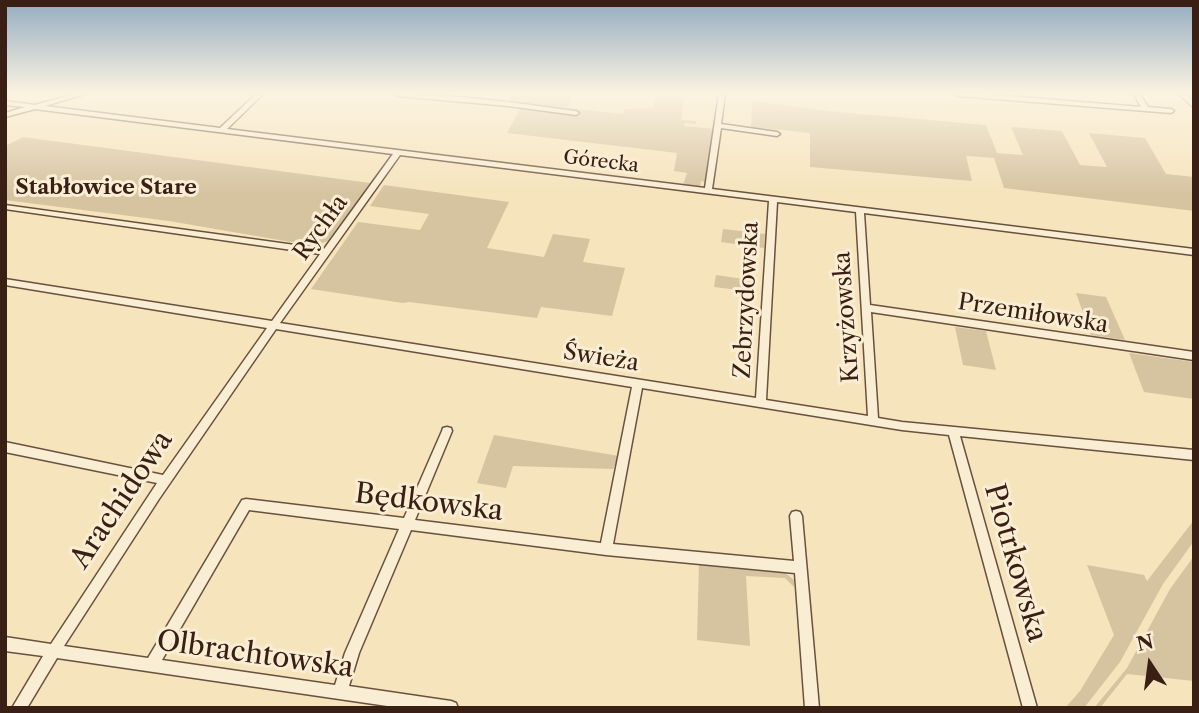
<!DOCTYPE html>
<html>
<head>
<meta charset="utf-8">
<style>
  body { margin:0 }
  #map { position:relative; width:1199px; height:713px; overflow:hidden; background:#f6e4bd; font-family:"Libre Caslon Text",serif }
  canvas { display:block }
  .frame { position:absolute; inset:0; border:7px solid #3a2014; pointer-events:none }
  .north { position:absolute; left:1115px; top:629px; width:70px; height:70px; -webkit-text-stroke:5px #f9edd4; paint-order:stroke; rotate:347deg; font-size:19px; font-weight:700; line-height:28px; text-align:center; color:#3a2014 }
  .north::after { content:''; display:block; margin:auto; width:24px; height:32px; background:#3a2014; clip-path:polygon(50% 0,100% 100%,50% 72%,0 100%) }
</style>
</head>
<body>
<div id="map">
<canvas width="1199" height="713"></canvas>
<div class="frame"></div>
<div class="north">N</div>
</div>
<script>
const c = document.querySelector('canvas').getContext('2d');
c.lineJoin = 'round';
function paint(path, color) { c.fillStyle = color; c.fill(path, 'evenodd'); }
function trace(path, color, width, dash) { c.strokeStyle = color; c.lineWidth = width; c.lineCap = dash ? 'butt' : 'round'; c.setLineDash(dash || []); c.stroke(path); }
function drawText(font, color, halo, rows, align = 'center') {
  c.font = font + ' "Libre Caslon Text",serif'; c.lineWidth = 6; c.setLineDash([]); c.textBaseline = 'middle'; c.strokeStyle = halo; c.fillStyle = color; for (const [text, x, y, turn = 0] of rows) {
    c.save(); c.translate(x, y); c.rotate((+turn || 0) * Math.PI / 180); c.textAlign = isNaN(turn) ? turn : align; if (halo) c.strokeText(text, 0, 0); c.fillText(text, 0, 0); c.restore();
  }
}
paint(new Path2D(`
  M513 94H572L568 108 623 114 625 109 653 108 656 95 684 97 681 120 696 121V124L685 123 684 126 716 129 707 182 701 181 700 187 683 185 687 173 674 171 677 153 507 133 520 109 574 114 568 108 509 102Z
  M752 101 829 111 986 125 997 153 1023 155 1011 127 1062 131 1080 165 1107 167 1089 133 1145 138 1166 174 1194 177V211L1004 188 994 158 966 156 972 181 810 167V133L751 127Z
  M23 137 370 183 328 241 314 246 169 221 5 200V146Z
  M384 185 509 202 487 248 544 257 553 234 590 239 583 262 625 268 612 316 541 307 537 318 409 302 403 303 311 289 358 222 420 230 429 214 370 206Z
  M723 229 765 234 764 248 721 242Z
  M716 275 757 281 755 292 714 287Z
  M1076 293 1106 297 1125 340 1091 335Z
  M955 327 986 331 996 370 963 365Z
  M1129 353 1194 362V399L1144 392Z
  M494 435 619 456 613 469 513 466 506 488 477 483Z
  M1194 520V541L1163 584 1120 662 1084 708H1065L1080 691 1114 635 1087 565 1144 575 1147 581Z
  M1194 556V681L1127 674 1100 708H1094L1127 668 1170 589Z
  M699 563 783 571 794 580V587L785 578 746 576 750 646 697 640Z`), '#d6c3a0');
const minor = new Path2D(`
  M74 94H85L45 106 220 128 256 94H263L227 129 705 188 719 94H725L721 124 777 132 780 134 777 136 721 128 712 189 1194 249V255L864 213 870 305 1194 352V360L871 312 878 418 902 422 1194 450V460L960 436 1037 708H1023L949 435 902 430 642 388 613 544 794 561 790 516 792 512 796 511 800 512 802 516 819 708H805L795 573 606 555 411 530 359 653 349 686 451 701 456 703 458 708H401L57 658 27 708H12L43 656 5 651V637L51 644 157 483 5 452V442L163 475 267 328 5 285V279L272 321 320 254 5 209V205L324 249 393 154 35 109 5 117V113L25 107 5 105V101L35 105ZM400 155 769 201 756 398 280 323ZM777 202 856 212 868 416 766 400ZM276 329 632 387 601 543 415 520 452 431 451 428 447 427 443 428 442 431 404 518 246 499 242 500 148 658 64 646 159 499ZM249 510 399 529 345 653 335 685 162 660Z
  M394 94C455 94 516 103 576 111L579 113 576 115 508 106 397 96Z
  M955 94H984L1141 107 1134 94H1140L1148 107 1171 109 1174 111 1171 113 958 96Z
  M1179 94H1186L1194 102V108Z`);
trace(minor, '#69513e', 3);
paint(minor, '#f9edd4');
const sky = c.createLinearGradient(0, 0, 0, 194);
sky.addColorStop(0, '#94acc0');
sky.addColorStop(0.48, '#fbf3e1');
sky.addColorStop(1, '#fbf3e100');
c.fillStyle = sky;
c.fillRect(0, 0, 1199, 194);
drawText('19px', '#3a2014', '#f9edd4', [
  ["Górecka",601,162,7]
]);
drawText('bold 21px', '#3a2014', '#f9edd4', [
  ["Stabłowice Stare",106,188]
]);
drawText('23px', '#3a2014', '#f9edd4', [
  ["Rychła",321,228,-54],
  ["Zebrzydowska",747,300,-87],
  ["Przemiłowska",1033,314,9],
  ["Krzyżowska",847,317,-94],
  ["Świeża",601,358,9]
]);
drawText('28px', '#3a2014', '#f9edd4', [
  ["Arachidowa",122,500,-56],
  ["Będkowska",429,503,7],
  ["Piotrkowska",1015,563,74],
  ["Olbrachtowska",255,655,8]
]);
</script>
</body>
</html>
